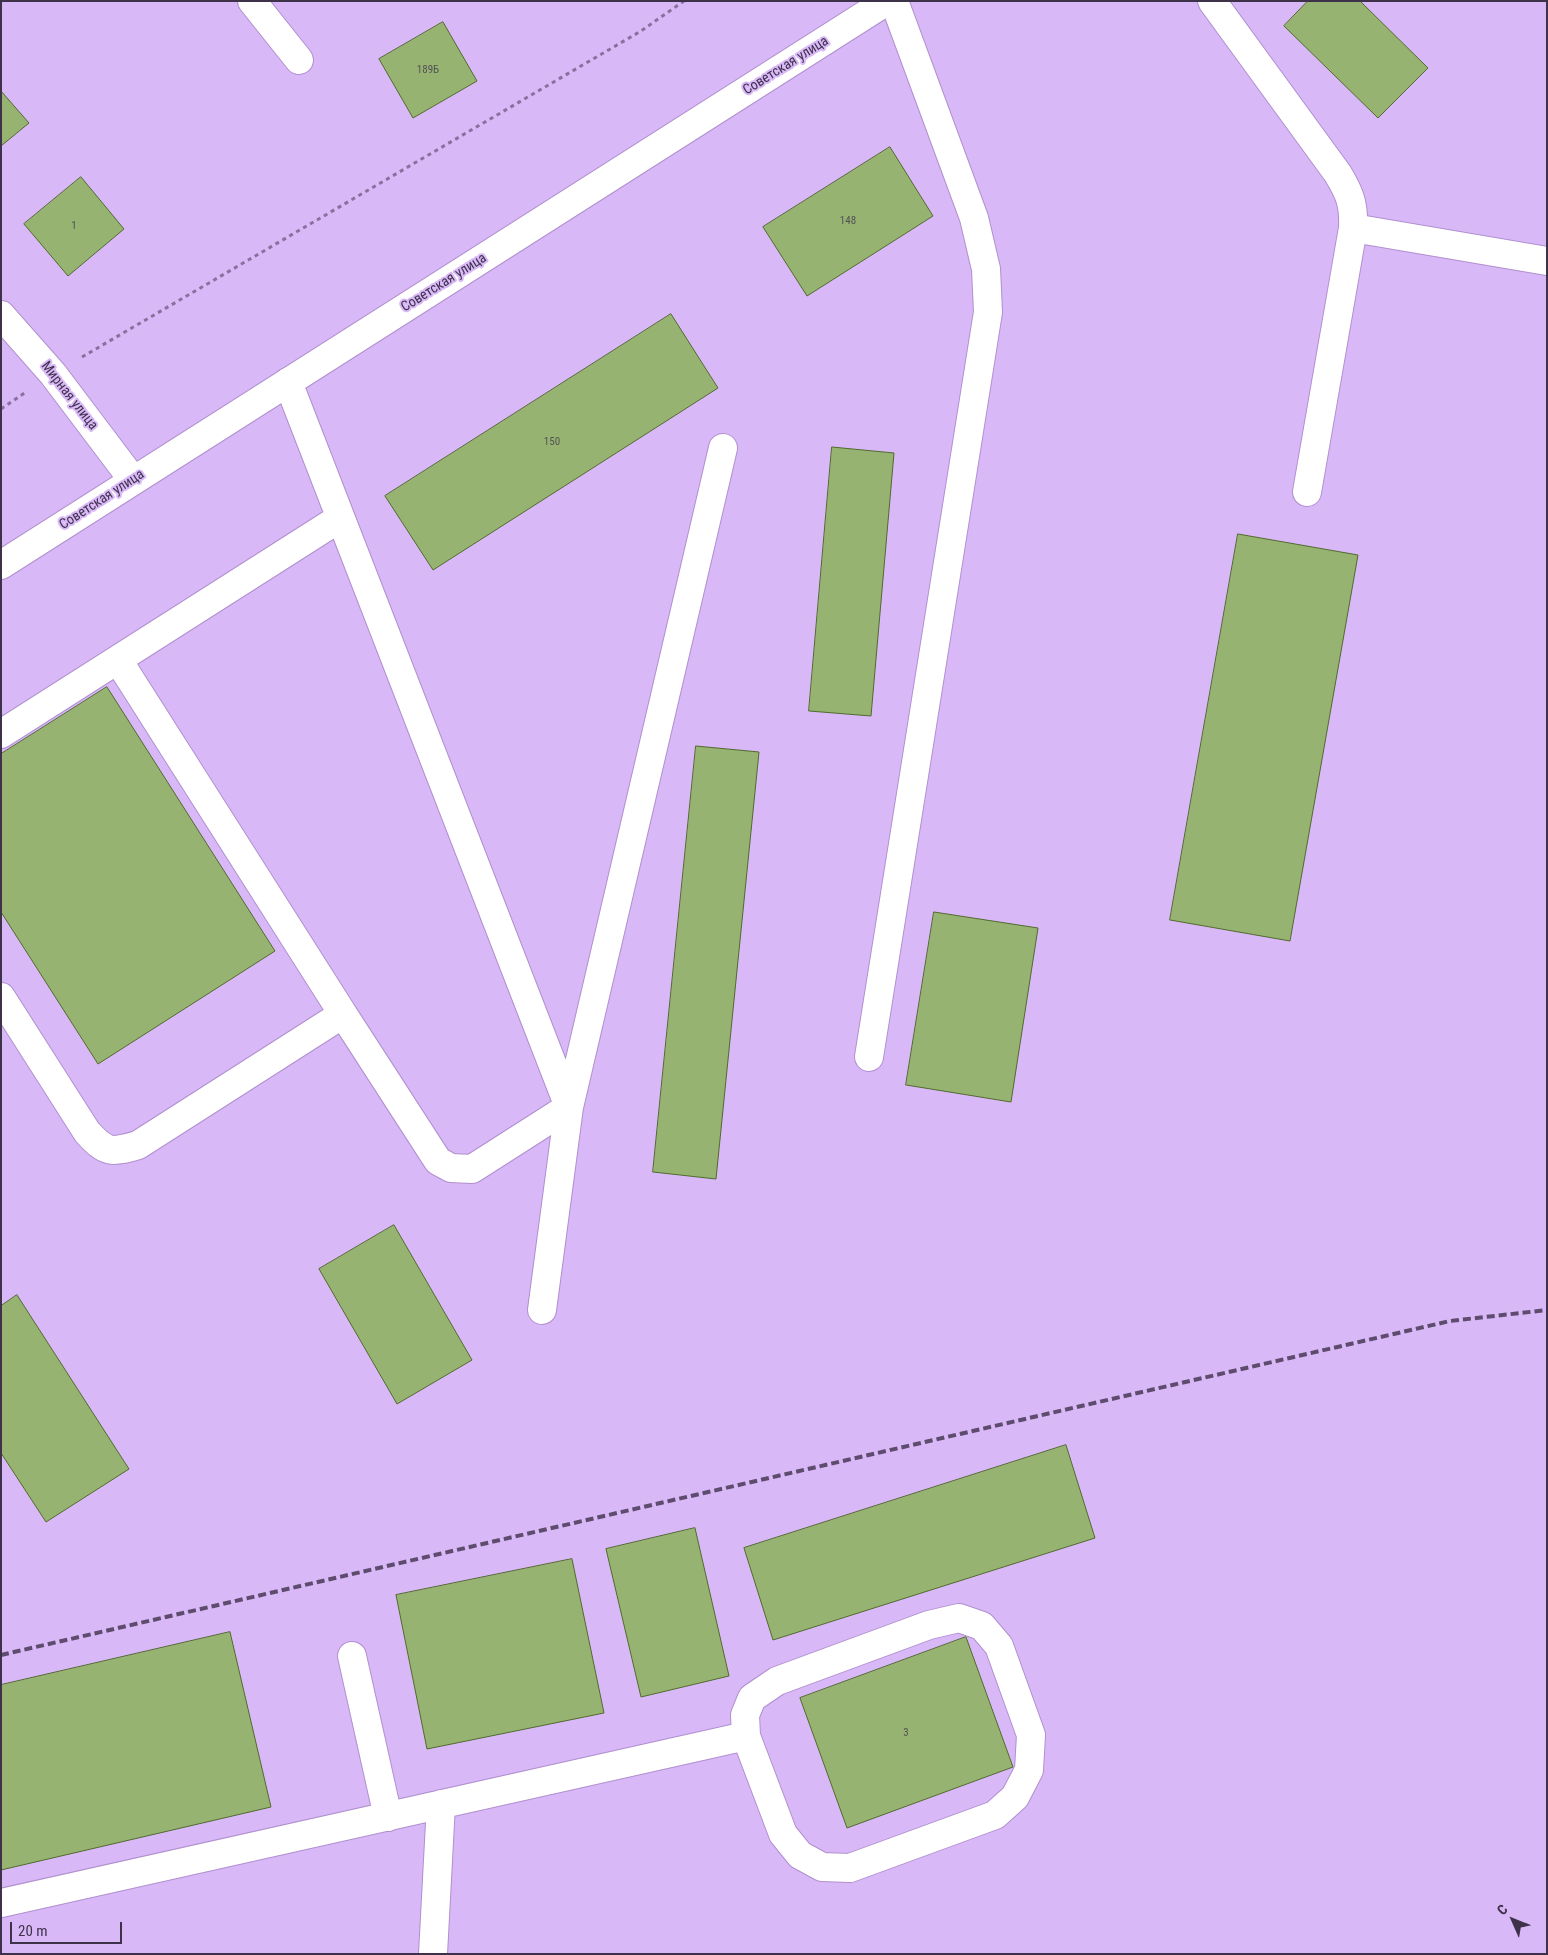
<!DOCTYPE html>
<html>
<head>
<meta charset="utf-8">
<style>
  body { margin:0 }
  #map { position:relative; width:1548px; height:1955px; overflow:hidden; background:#d9b8f8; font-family:"Roboto Condensed",sans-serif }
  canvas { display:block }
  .frame { position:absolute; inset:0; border:2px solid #3e314a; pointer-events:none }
  .north { position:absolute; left:1488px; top:1895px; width:50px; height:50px; -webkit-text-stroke:4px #d9b8f8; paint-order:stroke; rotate:314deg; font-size:14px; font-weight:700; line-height:20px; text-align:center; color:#3e314a }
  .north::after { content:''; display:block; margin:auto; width:18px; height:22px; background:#3e314a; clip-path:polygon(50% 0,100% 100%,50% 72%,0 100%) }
  .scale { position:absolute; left:10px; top:1922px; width:112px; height:22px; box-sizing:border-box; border:2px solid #3e314a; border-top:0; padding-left:6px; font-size:15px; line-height:18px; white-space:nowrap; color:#3e314a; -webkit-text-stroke:4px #d9b8f8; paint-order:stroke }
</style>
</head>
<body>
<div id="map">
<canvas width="1548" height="1955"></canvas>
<div class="frame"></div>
<div class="north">С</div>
<div class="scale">20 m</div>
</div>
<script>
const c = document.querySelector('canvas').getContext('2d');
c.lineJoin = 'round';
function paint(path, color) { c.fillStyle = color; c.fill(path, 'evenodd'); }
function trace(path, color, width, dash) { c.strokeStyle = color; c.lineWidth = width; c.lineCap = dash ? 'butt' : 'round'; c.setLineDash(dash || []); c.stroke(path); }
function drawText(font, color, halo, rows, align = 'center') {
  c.font = font + ' "Roboto Condensed",sans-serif'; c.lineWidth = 4; c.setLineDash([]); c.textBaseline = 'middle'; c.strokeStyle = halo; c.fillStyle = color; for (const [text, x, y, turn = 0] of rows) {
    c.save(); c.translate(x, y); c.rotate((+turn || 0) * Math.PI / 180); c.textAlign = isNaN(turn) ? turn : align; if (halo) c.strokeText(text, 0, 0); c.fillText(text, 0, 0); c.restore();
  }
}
const building = new Path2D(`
  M1308 1H1360L1428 68 1378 118 1284 26Z
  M443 22 477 81 413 118 379 59Z
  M1 91 29 123 1 146Z
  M890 147 933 216 807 296 763 227Z
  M81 177 124 229 68 276 24 224Z
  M671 314 718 388 433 570 385 496Z
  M832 447 894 453 871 716 809 711Z
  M1238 534 1358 555 1290 941 1170 920Z
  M107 687 275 951 98 1064 1 912V754Z
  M696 746 759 752 716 1179 653 1172Z
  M934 912 1038 928 1011 1102 906 1085Z
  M394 1225 472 1360 397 1404 319 1269Z
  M17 1295 129 1469 46 1522 1 1453V1306Z
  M1066 1445 1095 1538 773 1640 744 1548Z
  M695 1528 729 1676 641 1697 606 1549Z
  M572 1559 604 1713 427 1749 396 1595Z
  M230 1632 271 1807 1 1870V1685Z
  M966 1637 1013 1767 847 1828 800 1698Z`);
paint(building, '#96b372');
trace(building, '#516a2c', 1);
const minor = new Path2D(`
  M252 1 299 60
  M1212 1 1338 174C1350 194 1354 204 1353 228L1307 492
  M1353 228 1547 261
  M1 315 53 374 133 480
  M118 660 343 1014
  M1 734 340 518
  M1 997 87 1132C106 1153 111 1153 138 1145L343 1014 438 1161 451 1168 472 1169 569 1107 288 382
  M869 1057 988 312 986 269 974 218 894 1
  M542 1310 569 1107 723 448
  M959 1618 982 1626 999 1646 1031 1735 1029 1770 1015 1797 995 1815 850 1868 822 1867 800 1855 783 1834 746 1736 745 1715 752 1698 777 1681 929 1625Z
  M352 1656 388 1817
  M1 1903 746 1736
  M433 1954 441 1804`);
const major = new Path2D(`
  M1 565 887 1`);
trace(minor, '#b090ce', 30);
trace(major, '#b090ce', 30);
trace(new Path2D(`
  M82 357 641 31 684 1
  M1 409 26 392`), '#88719d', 3, [4, 4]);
trace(minor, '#fff', 28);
trace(major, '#fff', 28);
trace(new Path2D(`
  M1 1655 1450 1321 1547 1310`), '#5d4c6d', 4, [8, 4]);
drawText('11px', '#545254', null, [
  ["189Б",428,70],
  ["148",848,221],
  ["1",74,226],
  ["150",552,442],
  ["3",906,1733]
]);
drawText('14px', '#3e314a', '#d9b8f8', [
  ["Советская улица",786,66,-32],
  ["Советская улица",444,283,-32],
  ["Мирная улица",69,396,52],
  ["Советская улица",102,500,-33]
]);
</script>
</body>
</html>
